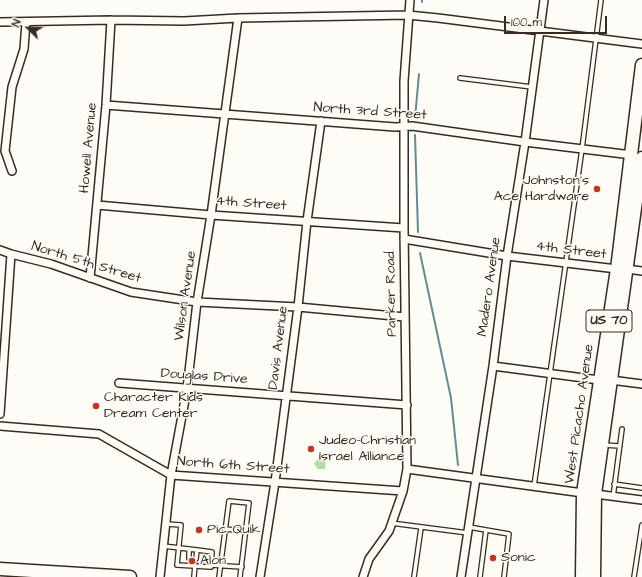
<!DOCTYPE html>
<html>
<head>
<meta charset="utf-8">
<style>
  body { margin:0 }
  #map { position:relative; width:642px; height:577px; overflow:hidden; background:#fdfcf7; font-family:"Architects Daughter",sans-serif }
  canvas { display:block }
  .north { position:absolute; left:8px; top:8px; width:40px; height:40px; -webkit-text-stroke:3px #fdfcf7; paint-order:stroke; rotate:293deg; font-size:11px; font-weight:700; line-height:16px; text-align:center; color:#3b2a1e }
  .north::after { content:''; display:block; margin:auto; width:14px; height:18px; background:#3b2a1e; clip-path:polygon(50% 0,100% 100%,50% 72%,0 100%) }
  .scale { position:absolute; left:504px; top:16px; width:103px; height:18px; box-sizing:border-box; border:2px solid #3b2a1e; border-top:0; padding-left:5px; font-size:12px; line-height:14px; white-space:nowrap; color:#3b2a1e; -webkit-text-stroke:3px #fdfcf7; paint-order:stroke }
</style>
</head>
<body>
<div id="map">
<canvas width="642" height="577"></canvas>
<div class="north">N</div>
<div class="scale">100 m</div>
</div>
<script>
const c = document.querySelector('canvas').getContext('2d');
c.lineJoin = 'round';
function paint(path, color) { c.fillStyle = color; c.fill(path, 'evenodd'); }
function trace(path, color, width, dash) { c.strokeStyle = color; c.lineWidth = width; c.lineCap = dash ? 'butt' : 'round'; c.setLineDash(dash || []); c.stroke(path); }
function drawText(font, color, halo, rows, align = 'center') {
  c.font = font + ' "Architects Daughter",sans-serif'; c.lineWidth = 3; c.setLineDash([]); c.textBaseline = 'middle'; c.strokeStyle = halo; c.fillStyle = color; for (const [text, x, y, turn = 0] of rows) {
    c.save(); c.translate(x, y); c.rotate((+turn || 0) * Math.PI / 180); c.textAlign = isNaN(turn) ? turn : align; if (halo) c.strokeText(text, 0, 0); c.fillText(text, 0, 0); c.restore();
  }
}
paint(new Path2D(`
  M321 455 326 456 325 469H317L316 466 314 464Z`), '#b0df9f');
trace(new Path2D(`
  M422 2V0
  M415 118 419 74
  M415 135 418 232
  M420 253 451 398 458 465`), '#648c90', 2);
const service = new Path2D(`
  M460 78 532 87
  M603 445 620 446
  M614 484 642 488
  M534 486 582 149 601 0
  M613 497 622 429
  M391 523 468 533
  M166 524 181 525 177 565 211 567 212 552 197 550
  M469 527 486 530
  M225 529 246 531
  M163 546 197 550 196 559
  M189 558V549
  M211 565 242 567
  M194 577 195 565
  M219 577 229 501 249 503 240 577
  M414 577 421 528
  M480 577 486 530 509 534 504 577
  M634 577 642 525`);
const minor = new Path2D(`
  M0 22 111 20 184 21 238 18 408 15 438 18 642 44
  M106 105 395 127 412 126 525 142 632 155
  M12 171 5 151 12 87 24 49 26 22
  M97 205 211 215 404 228
  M404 239 507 256 617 269
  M0 250 11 254 51 264 131 292 197 302 298 307 405 317
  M627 269 642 271
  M90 278 106 105 111 20
  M493 366 599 380
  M611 380 642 384
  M119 383 407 405
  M0 414 11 254
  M0 426 99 434 171 475 403 491
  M407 469 583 493
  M595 494 642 500
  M160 577 171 475 187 389 197 302 211 215 238 18
  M260 577 275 482 298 307 307 221 321 121
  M363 577 369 559 389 531 403 491 407 469 404 228V81L410 0
  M461 577 493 366 507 256 525 142 544 0`);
const primary = new Path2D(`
  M0 569 130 577
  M582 577 583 493 617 269 642 65
  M594 577 595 494 642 158`);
trace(service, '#3b2a1e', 6);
trace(minor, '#3b2a1e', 10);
trace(primary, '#3b2a1e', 15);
trace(service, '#fdfcf7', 3.5);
trace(minor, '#fdfcf7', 7);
trace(primary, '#fdfcf7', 12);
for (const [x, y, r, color] of [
  [597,189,4,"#c8321e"],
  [96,406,4,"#c8321e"],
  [311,449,4,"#c8321e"],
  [199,530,4,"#c8321e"],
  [493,558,4,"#c8321e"],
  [192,561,4,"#c8321e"]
]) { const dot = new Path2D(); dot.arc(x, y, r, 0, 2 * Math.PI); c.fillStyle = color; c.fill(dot); trace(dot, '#fdfcf7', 1.5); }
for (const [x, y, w] of [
  [609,321,46]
]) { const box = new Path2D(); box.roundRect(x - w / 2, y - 11, w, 22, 3); c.fillStyle = '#fdfcf7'; c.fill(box); trace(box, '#3b2a1e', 1); }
drawText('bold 13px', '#3b2a1e', null, [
  ["US 70",609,321]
]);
drawText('14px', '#3b2a1e', '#fdfcf7', [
  ["North 3rd Street",370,112,4],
  ["Howell Avenue",89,148,-85],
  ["4th Street",251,204,4],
  ["4th Street",571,251,7],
  ["North 5th Street",86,263,17],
  ["Madero Avenue",490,287,-82],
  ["Parker Road",392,294,-91],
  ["Wilson Avenue",186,296,-82],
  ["Davis Avenue",279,348,-83],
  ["Douglas Drive",204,377,4],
  ["West Picacho Avenue",580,414,-82],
  ["North 6th Street",233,466,4]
]);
drawText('14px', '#3b2a1e', '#fdfcf7', [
  ["Johnston's",589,181,"right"],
  ["Ace Hardware",589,197,"right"],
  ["Character Kids",104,398],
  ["Dream Center",104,414],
  ["Judeo-Christian",319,441],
  ["Israel Alliance",319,457],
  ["Pic Quik",207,530],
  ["Sonic",501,558],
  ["Alon",200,561]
], 'left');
</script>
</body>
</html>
